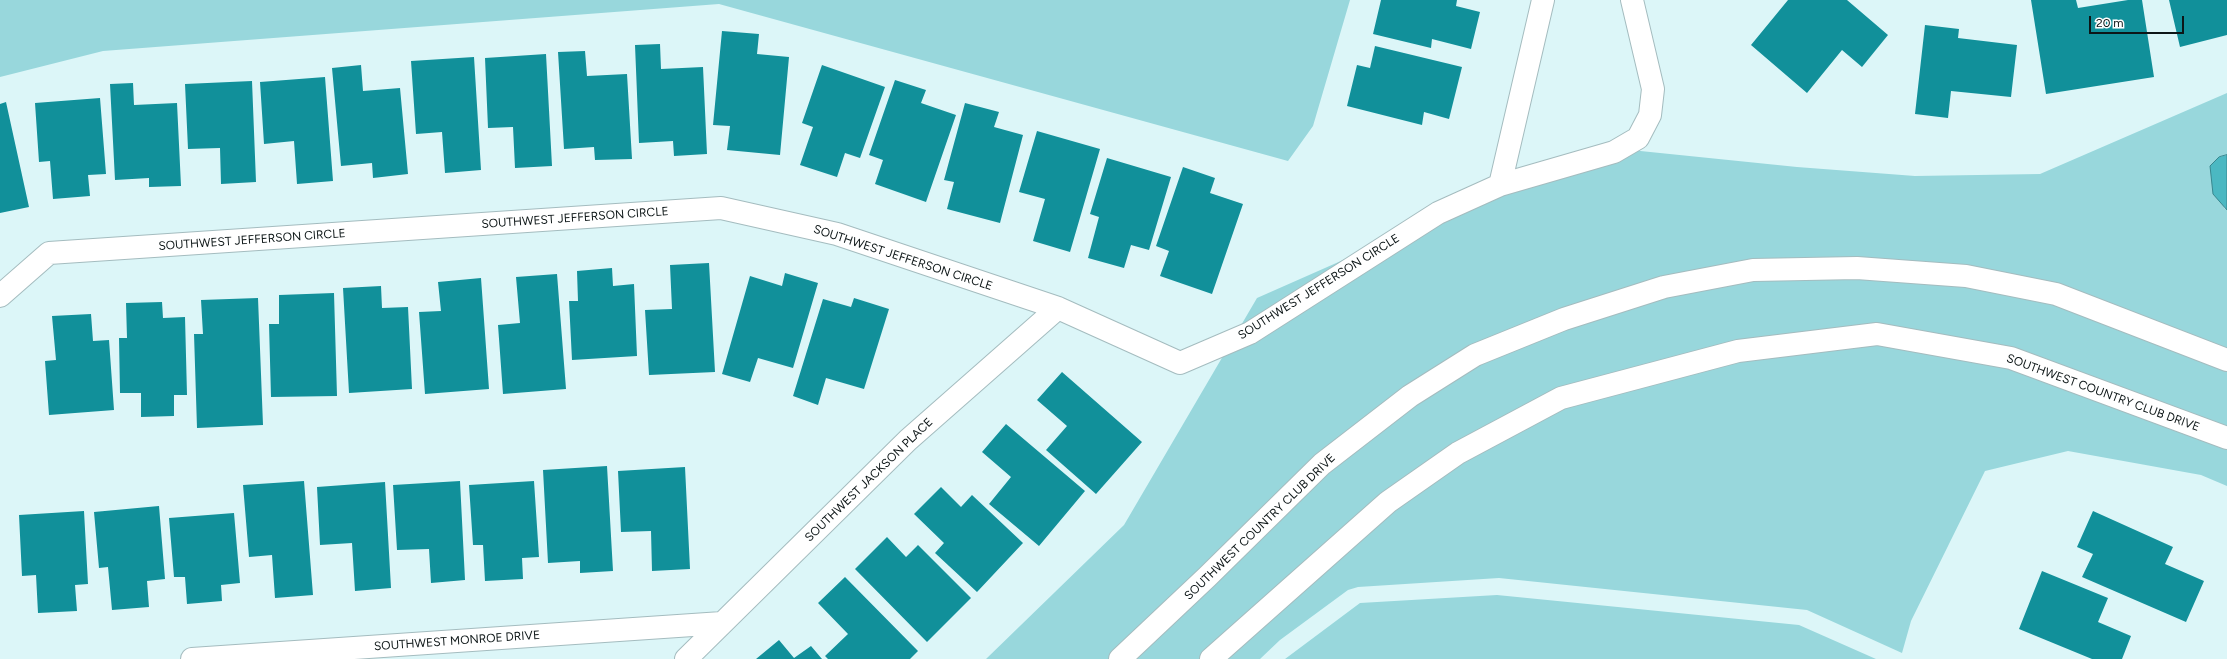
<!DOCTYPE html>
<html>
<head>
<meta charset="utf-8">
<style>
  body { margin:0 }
  #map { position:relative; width:2227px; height:659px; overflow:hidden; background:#dcf6f8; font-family:Figtree,sans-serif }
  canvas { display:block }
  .scale { position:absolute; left:2089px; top:16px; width:95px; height:18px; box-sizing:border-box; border:2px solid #0d1617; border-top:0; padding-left:5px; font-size:12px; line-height:14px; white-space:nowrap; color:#0d1617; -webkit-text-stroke:3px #fff; paint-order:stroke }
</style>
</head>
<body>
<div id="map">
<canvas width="2227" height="659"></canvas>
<div class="scale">20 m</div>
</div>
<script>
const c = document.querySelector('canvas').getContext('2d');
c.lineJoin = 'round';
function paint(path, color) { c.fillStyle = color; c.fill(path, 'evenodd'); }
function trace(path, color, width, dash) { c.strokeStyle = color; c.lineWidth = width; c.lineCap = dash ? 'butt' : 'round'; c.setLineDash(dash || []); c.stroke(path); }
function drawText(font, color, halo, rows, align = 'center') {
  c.font = font + ' Figtree,sans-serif'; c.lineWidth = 3.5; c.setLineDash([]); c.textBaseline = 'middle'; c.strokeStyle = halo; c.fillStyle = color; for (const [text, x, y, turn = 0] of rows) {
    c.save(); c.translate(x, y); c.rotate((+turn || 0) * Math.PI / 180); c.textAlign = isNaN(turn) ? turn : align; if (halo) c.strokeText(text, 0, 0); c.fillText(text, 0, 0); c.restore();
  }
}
paint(new Path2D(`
  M0 0H1350L1313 126 1288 161 719 4 103 51 0 77Z
  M2227 93V155L2219 157 2224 208 2227 210V486L2201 475 2068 451 1985 471 1911 621 1902 653 1807 610 1499 578 1358 587 1348 590 1280 640 1260 659H986L1124 525 1257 298 1436 219 1611 148 1797 167 1915 176 2040 174Z
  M1497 595 1799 625 1876 659H1285L1360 603Z`), '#98d7dc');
const water = new Path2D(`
  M2227 155V210L2213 194 2210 166 2219 157Z`);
paint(water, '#4bb8c2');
trace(water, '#38878f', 1);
paint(new Path2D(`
  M1381 0H1457L1456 6 1480 12 1471 49 1432 39 1431 48 1373 34Z
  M1788 0H1847L1888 35 1862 67 1842 50 1807 93 1751 45Z
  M2031 0H2076L2078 8 2128 0H2142L2154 77 2046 94Z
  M2169 0H2227V35L2180 47Z
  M1925 25 1959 29 1958 38 2017 45 2011 97 1951 91 1948 118 1915 114Z
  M722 31 759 34 757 54 789 57 780 155 727 150 730 126 713 125Z
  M660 44 661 69 703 67 707 154 674 156 673 141 639 143 635 45Z
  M1375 46 1462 67 1449 119 1424 112 1422 125 1347 106 1357 65 1370 68Z
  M585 51 587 76 627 74 632 159 595 160 594 147 564 149 558 52Z
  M546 54 552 166 515 168 513 127 488 128 485 58Z
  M474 57 481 170 445 173 442 132 416 134 411 61Z
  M361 65 363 91 400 88 408 174 373 178 372 163 341 166 332 68Z
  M822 65 885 87 860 158 845 153 837 177 800 165 813 127 802 123Z
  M325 77 333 181 297 184 294 141 264 144 260 82Z
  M895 80 926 90 921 103 956 115 926 202 875 184 883 160 869 155Z
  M252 81 256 182 221 184 220 148 188 149 185 84Z
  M133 83 134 105 177 103 181 186 149 187V178L115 180 110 84Z
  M100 98 106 174 88 175 90 196 53 199 50 161 39 162 35 103Z
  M6 102 29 207 0 213V104Z
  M965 103 999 112 994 127 1023 135 1000 223 947 209 954 182 944 180Z
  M1037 131 1100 149 1070 252 1033 241 1045 199 1019 192Z
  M1107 158 1171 177 1149 250 1131 245 1124 268 1088 258 1099 217 1090 214Z
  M1183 167 1215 178 1210 193 1243 204 1212 294 1160 276 1169 251 1156 246Z
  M709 263 715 372 649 375 645 310 672 309 670 265Z
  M612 268 613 286 634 284 637 356 572 360 569 301H578L577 271Z
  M785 273 818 283 793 368 758 358 750 382 722 374 750 276 782 286Z
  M557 274 566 389 503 394 498 325 520 323 516 277Z
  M481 278 489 389 425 394 419 312 441 311 438 282Z
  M381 286 382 308 408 307 412 389 349 393 343 288Z
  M334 293 337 396 271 397 269 324H279V295Z
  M258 298 263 425 197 428 194 334H203L201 300Z
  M854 298 889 309 864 389 826 378 818 405 793 396 823 299 851 307Z
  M162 302 163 318 185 317 187 395H174V416L141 417V393H120L119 338H127L126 303Z
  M91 314 93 341 109 340 114 410 49 415 45 361 56 360 52 316Z
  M1062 372 1142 442 1096 494 1046 450 1067 426 1037 400Z
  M1006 424 1085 491 1039 546 989 504 1011 477 982 452Z
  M607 466 613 571 580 573V561L548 563 543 470Z
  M685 467 690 569 652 571 651 531 621 532 618 471Z
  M304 481 313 595 275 598 272 555 249 557 243 485Z
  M460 481 465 580 431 583 429 549 397 550 393 485Z
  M534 481 539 557 522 558 523 579 485 581 483 545H473L469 485Z
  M385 482 391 588 355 591 352 543 320 545 317 487Z
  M941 487 961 507 972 495 1023 543 977 592 935 553 944 543 914 514Z
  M159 506 165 579 147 581 149 607 112 610 108 567 99 568 94 512Z
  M84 511 88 584 75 585 77 611 38 613 36 575 22 576 19 515Z
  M2093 511 2173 547 2165 564 2204 581 2186 622 2082 577 2093 554 2077 547Z
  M234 513 240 583 221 585 222 601 187 604 185 577H174L169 518Z
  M887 537 906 557 918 545 971 598 927 642 855 569Z
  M2042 571 2108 598 2098 622 2131 636 2122 659H2092L2019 629Z
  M845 577 918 651 910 659H828L825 656 848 634 818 603Z
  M779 640 794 658 811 646 822 659H756Z`), '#11909a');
const minor = new Path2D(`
  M1500 185 1543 0
  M0 296 49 253 721 208 837 234 1058 308 1180 363 1250 333 1438 213 1500 185 1614 152 1638 138 1650 115 1653 89 1632 0
  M192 659 722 623
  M686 659 908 440 1058 308
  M1120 659 1207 577 1322 464 1410 396 1475 355 1564 319 1664 287 1753 270 1857 268 1966 276 2056 294 2227 360
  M1211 659 1388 502 1458 453 1561 398 1738 351 1877 334 2011 358 2227 438`);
trace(minor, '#a4bcbf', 24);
trace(minor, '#fff', 22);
drawText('12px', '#0d1617', '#fff', [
  ["SOUTHWEST JEFFERSON CIRCLE",575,218,-4],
  ["SOUTHWEST JEFFERSON CIRCLE",252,240,-4],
  ["SOUTHWEST JEFFERSON CIRCLE",903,258,18],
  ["SOUTHWEST JEFFERSON CIRCLE",1319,287,-32],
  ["SOUTHWEST COUNTRY CLUB DRIVE",2103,393,20],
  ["SOUTHWEST JACKSON PLACE",869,480,-44],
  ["SOUTHWEST COUNTRY CLUB DRIVE",1260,527,-44],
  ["SOUTHWEST MONROE DRIVE",457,641,-4]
]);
</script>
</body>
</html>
